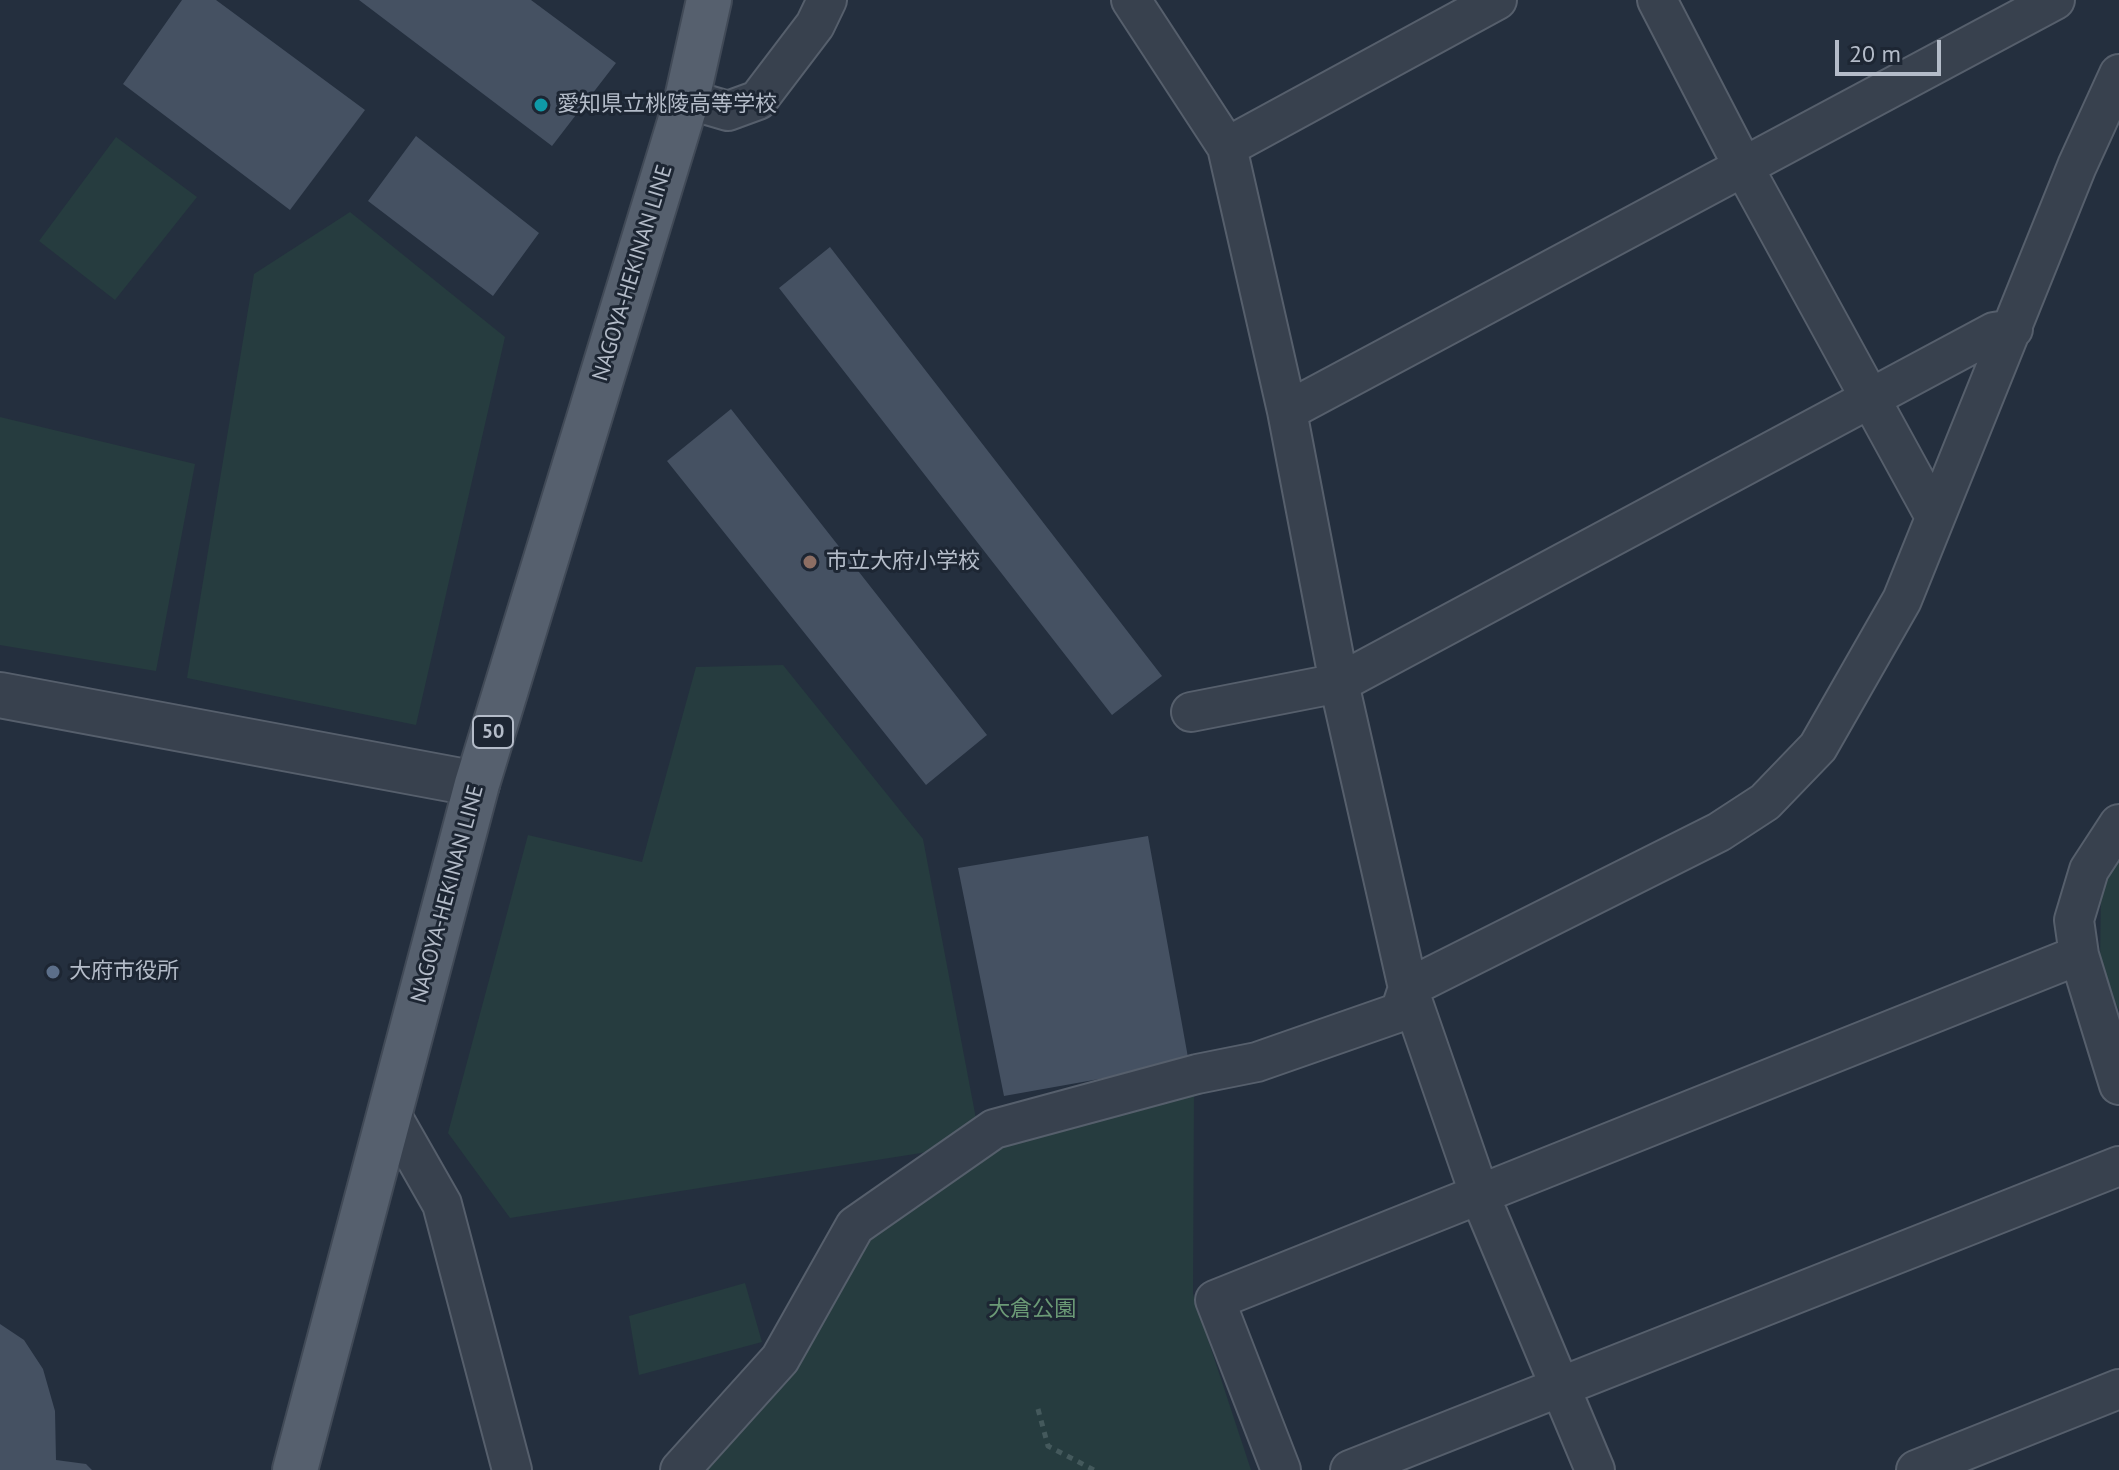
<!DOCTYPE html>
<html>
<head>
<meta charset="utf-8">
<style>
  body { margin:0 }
  #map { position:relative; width:2119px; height:1470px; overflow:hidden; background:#242f3e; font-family:"PT Sans",sans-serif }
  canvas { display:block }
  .scale { position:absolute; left:1835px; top:40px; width:106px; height:36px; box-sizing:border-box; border:4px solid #b4bcc9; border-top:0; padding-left:10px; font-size:24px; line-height:28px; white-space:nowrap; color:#b4bcc9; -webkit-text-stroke:6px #1d2633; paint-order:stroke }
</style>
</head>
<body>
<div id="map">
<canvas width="2119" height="1470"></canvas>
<div class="scale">20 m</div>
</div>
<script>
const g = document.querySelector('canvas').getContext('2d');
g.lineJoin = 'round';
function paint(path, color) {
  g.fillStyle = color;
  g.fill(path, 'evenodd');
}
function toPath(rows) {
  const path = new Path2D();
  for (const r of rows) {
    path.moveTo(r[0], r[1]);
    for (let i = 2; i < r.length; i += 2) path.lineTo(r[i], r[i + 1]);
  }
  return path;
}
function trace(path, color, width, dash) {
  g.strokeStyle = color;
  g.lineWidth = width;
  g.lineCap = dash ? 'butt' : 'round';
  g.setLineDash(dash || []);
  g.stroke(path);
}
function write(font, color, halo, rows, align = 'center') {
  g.font = font + ' "PT Sans","Noto Sans JP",sans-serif';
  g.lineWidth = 6;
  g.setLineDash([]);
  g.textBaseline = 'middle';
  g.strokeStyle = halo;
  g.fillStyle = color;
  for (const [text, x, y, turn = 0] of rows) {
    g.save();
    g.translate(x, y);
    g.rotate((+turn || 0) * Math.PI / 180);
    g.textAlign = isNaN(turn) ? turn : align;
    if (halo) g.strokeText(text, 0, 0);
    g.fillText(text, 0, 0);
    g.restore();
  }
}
paint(toPath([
  [116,137,197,197,115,300,39,241],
  [350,212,505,337,416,725,187,678,254,274],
  [0,417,195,464,156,671,0,645],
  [783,665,923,839,977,1124,959,1147,510,1218,448,1133,528,835,642,862,696,667],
  [2119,857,2119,1010,2100,970,2101,885],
  [1194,1091,1193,1294,1251,1470,698,1470,861,1235,997,1139],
  [745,1283,762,1342,639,1375,629,1316]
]), '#263c3f');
paint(toPath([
  [182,0,216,0,365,110,290,210,123,84],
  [359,0,531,0,616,63,552,146],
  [416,136,539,233,493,296,368,201],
  [830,247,1162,676,1112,715,779,288],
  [731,409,987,735,926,785,667,461],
  [1148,836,1189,1063,1004,1096,958,868],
  [0,1324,24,1340,43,1369,55,1411,56,1460,86,1464,92,1470,0,1470]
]), '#455162');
const minor = toPath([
  [1131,0,1227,147,1287,411,1339,683,1408,988,1480,1196,1595,1470],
  [1657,0,1744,168,1934,515],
  [687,99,728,111,758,100,815,25,827,0],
  [1227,147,1497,0],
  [1287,411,2055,0],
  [1191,712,1339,683,1994,332,2013,329],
  [2119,824,2089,870,2074,920,2079,955,2119,1085],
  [389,1111,442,1204,512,1470],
  [680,1470,780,1359,855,1226,994,1129,1197,1074,1257,1062,1400,1012,1408,988,1719,832,1765,802,1818,747,1902,600,2077,166,2119,74],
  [1281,1470,1215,1300,2079,955],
  [1350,1470,2119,1166],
  [1916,1470,2119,1389]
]);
const tertiary = toPath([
  [0,695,477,784]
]);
const primary = toPath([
  [295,1470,477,784,687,99,709,0]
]);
trace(minor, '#565f6c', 42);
trace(tertiary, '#565f6c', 48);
trace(primary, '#414a57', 48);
trace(toPath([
  [1038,1409,1048,1446,1094,1470]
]), '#44595c', 5, [6, 6]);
trace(minor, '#38414e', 38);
trace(tertiary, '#38414e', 44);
trace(primary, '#56606e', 44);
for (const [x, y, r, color] of [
  [541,105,8,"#0f9aa8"],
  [810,562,8,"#8d6e63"],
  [53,972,8,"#5c6f8a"]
]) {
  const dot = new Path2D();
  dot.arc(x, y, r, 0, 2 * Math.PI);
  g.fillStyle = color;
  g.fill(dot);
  trace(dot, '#1d2633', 3);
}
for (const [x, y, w] of [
  [493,732,40]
]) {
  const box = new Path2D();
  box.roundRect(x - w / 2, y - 16, w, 32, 6);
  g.fillStyle = '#1d2633';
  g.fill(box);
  trace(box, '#b4bcc9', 2);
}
write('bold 20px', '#b4bcc9', null, [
  ["50",493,732]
]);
write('22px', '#b4bcc9', '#1d2633', [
  ["愛知県立桃陵高等学校",557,105],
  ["市立大府小学校",826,562],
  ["大府市役所",69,972]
], 'left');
write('22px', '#b4bcc9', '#1d2633', [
  ["NAGOYA-HEKINAN LINE",633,273,-73],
  ["NAGOYA-HEKINAN LINE",448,894,-75]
]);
write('22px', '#6b9a76', '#1d2633', [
  ["大倉公園",1032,1310]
]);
</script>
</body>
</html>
